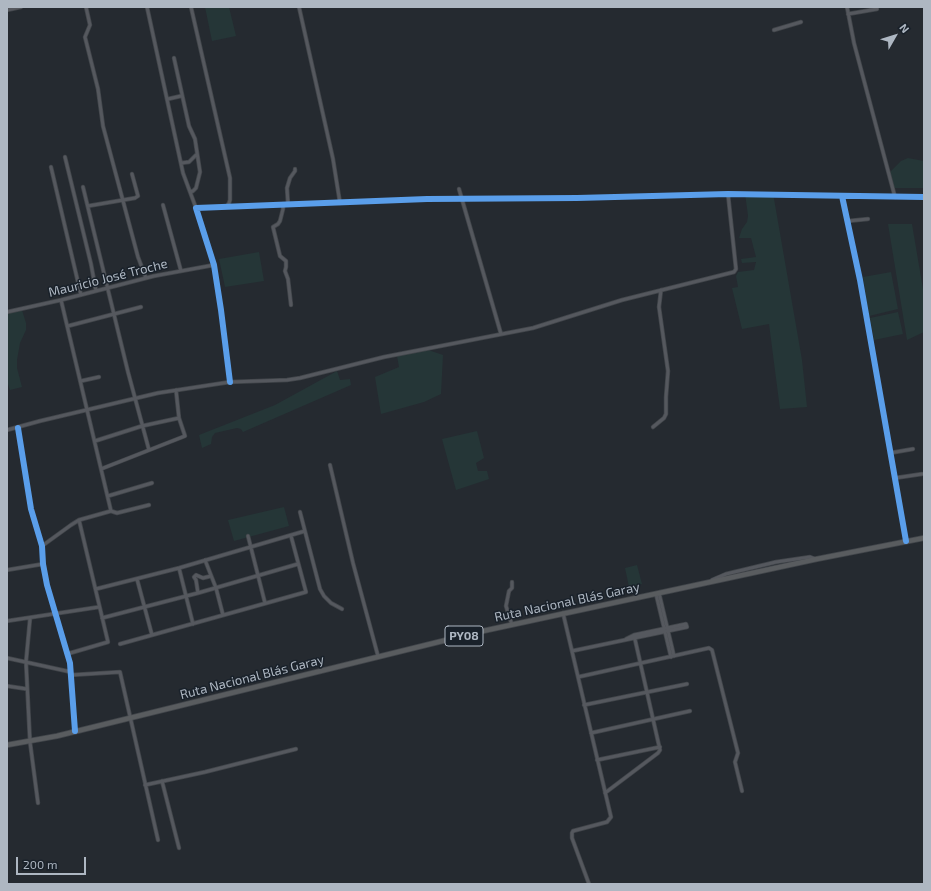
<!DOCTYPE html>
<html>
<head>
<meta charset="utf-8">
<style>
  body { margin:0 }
  #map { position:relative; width:931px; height:891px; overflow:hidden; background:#252a30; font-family:"Exo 2",sans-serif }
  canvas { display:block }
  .frame { position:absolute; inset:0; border:8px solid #aeb7c2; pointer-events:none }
  .north { position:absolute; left:875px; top:16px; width:40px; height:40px; -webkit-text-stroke:3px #19212a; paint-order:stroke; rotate:51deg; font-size:11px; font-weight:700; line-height:16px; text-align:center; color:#aeb7c2 }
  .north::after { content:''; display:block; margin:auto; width:14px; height:18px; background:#aeb7c2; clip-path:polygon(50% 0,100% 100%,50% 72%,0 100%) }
  .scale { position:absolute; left:16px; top:857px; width:70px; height:18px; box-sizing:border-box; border:2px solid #aeb7c2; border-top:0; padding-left:5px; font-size:12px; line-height:14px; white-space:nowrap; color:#aeb7c2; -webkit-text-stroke:3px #19212a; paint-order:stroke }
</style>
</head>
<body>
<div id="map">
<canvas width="931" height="891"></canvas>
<div class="frame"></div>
<div class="north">N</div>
<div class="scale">200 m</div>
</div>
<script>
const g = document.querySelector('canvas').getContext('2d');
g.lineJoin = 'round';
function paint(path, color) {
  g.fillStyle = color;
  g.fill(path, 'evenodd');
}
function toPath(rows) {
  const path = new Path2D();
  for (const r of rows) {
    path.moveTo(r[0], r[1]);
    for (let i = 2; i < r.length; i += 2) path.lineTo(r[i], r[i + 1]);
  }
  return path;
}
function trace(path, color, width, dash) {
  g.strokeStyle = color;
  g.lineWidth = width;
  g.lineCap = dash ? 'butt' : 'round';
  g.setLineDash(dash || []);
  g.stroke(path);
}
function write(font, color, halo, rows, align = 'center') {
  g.font = font + ' "Exo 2",sans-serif';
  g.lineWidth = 3;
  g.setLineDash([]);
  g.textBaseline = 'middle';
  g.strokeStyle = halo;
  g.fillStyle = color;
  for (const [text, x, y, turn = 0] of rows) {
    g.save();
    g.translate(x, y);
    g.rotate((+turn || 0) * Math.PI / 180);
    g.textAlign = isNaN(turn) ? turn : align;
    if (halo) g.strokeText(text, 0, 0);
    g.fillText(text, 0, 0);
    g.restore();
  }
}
paint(toPath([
  [205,7,229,7,236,36,212,41],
  [908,158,924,161,924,188,894,188,890,172,901,161],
  [745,193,773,193,802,360,807,407,780,409,769,324,742,329,732,288,738,287,736,276,738,272,754,270,756,262,742,263,741,259,756,257,751,238,739,238,742,229,747,222,748,216],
  [888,224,912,224,924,295,924,332,907,340],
  [259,252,264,281,225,287,219,259],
  [891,272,898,309,869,316,863,277],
  [22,310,26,323,26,330,20,343,17,360,17,368,22,387,10,390,7,381,7,313],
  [898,312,903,334,874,340,870,318],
  [428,350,443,355,441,394,424,402,381,414,375,377,399,367,397,356],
  [337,371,340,380,350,379,351,385,243,432,241,429,237,428,215,433,212,437,211,444,202,448,199,435,275,405],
  [477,431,484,458,476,463,478,471,487,471,489,479,456,490,442,439],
  [284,507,289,526,234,541,228,520],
  [637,565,642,584,629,587,625,568]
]), '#253637');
const minor = toPath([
  [86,7,90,25,85,37,98,89,103,126,138,257,146,278],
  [147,7,183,173,196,208],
  [191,7,230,178,230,200,229,203,227,206],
  [299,7,333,159,340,203],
  [847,7,854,43,895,197],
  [7,10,21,7],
  [848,14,877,9],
  [774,30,801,22],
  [174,58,189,126,195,139,200,172,196,188,193,191,190,192],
  [168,99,181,96],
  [65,157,91,264,96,291],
  [181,163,189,162,196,155],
  [51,167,81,295],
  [83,187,128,372,149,450],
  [459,189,501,334],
  [842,196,860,280,906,541],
  [283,204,283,209,280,221,278,224,273,227,280,256,286,261,286,267,285,271,288,279,291,305],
  [288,204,287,188,290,178,295,171,295,169],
  [163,205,181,271],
  [88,206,135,198,138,196,132,174],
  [848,221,868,219],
  [7,312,61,300,154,276,214,265],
  [68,326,141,307],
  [81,381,99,377],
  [230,382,221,310,214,265,196,208,427,199,577,198,728,194,924,197],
  [653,427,664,418,666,414,666,397,668,371,659,307,661,290],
  [18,428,31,509,42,546,43,564,47,585,70,663,75,731],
  [7,430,40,421,158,393,230,382,287,380,300,378,384,357,533,328,622,300,734,272,736,269,728,194],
  [95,441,142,426,179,418],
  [890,453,913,449],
  [330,465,353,563,378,656],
  [101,469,185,436,179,418,176,390],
  [895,478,922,474],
  [108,496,152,483],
  [111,511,117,513,149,505],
  [300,512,320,589,324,596,331,603,342,609],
  [248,536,265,603],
  [42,546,71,525,79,520,111,511,61,300],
  [205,560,216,588,223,615],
  [179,568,193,624],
  [7,570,43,564],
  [137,579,152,635],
  [712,580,726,574,776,562,810,557,815,559],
  [96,589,179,568,305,531],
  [198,593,196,580,194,577,196,575,203,578,211,576],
  [659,593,674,656],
  [656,594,671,657],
  [563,613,611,817,607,822,573,831,572,833,572,838,589,884],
  [102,618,198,593,298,564],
  [30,619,26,662,30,742,38,803],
  [7,621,99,607],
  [512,625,506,606,509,591,512,588,512,582],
  [120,644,306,592,291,536],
  [572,651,687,627,686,624,634,635,626,639],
  [67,654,108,642,79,520],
  [7,658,71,672],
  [71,675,120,672,158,840],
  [578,677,709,648,712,650,738,753,735,762,742,791],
  [7,686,27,689],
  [584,705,687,684],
  [591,733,690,711],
  [597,760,660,747],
  [162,781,179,848],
  [145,785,205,772,296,749],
  [605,793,658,753,660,750,634,635]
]);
const highway = toPath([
  [7,745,57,736,483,631,817,559,924,538]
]);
trace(minor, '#42464b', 4.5);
trace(highway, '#42464b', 6);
trace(minor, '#55585e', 3);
trace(highway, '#595c5f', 4.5);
trace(toPath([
  [842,196,860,280,906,541],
  [230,382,221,310,214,265,196,208,427,199,577,198,728,194,924,197],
  [18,428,31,509,42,546,43,564,47,585,70,663,75,731]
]), '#5a9eea', 6);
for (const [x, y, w] of [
  [464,636,38]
]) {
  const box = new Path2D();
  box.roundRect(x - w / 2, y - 10, w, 20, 3);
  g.fillStyle = '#19212a';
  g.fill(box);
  trace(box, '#aeb7c2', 1);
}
write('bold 12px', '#aeb7c2', null, [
  ["PY08",464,636]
]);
write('13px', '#aeb7c2', '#19212a', [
  ["Mauricio José Troche",108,278,-14],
  ["Ruta Nacional Blás Garay",567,602,-12],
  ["Ruta Nacional Blás Garay",252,677,-14]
]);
</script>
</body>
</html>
